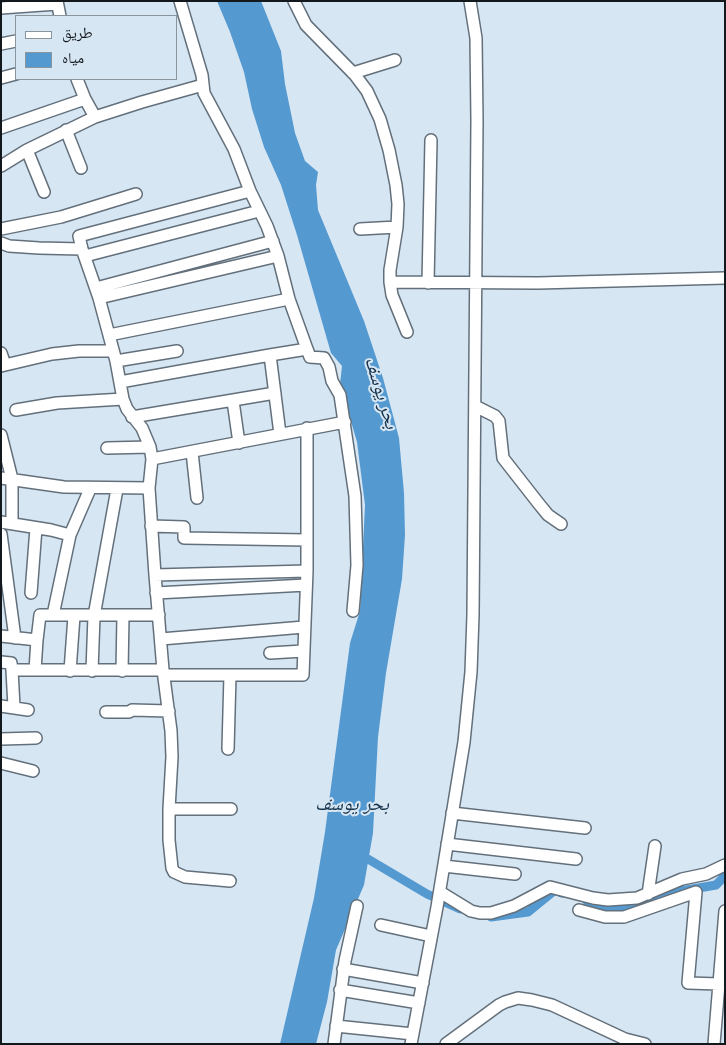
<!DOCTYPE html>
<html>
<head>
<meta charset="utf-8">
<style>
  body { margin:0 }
  #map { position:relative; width:726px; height:1045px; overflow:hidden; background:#d7e6f3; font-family:"Noto Sans","Noto Naskh Arabic",sans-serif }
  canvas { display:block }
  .frame { position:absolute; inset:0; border:2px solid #13181d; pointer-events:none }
  .legend { position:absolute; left:15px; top:15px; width:162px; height:65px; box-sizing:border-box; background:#d7e6f3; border:1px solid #89949d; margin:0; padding:6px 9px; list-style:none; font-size:15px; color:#13181d }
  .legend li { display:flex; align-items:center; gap:10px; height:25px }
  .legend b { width:25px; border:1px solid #89949d }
</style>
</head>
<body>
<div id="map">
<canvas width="726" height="1045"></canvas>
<div class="frame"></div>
<ul class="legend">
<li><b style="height:6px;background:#fff"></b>طريق</li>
<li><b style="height:14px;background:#5599d1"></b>مياه</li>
</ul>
</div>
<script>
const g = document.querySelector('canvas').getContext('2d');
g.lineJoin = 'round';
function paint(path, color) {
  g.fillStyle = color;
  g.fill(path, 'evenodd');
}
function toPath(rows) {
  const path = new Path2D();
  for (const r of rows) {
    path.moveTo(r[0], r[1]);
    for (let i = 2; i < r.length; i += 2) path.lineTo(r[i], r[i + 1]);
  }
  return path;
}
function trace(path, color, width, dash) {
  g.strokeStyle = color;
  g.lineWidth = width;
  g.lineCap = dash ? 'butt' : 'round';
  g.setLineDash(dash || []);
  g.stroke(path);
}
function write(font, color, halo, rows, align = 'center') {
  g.font = font + ' "Noto Sans","Noto Naskh Arabic",sans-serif';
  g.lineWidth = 4;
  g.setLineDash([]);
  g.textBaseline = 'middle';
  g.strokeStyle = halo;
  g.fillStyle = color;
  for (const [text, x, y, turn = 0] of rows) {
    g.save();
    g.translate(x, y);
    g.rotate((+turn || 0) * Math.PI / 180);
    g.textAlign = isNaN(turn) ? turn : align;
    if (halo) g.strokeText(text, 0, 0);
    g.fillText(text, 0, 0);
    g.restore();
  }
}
paint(toPath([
  [217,1,261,1,281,51,285,84,295,133,305,161,318,172,316,185,318,210,364,321,383,378,399,438,404,493,405,535,402,579,386,673,378,737,373,833,364,885,336,950,327,1002,316,1044,280,1044,314,898,325,832,350,643,360,611,365,505,357,442,340,384,342,366,331,353,297,235,281,185,264,147,252,109,244,72,230,32]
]), '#5599d1');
trace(toPath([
  [368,859,427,894,460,909],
  [587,901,615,910,669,893,716,885,725,876],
  [491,917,528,912,555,890,562,893]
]), '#5599d1', 9);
const minor = toPath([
  [57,1,60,16],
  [180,1,202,75,204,93,234,149,250,191,267,226,278,256,289,299,307,349],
  [294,1,306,25,355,75,367,91,380,119,389,150,396,185,398,204,397,227,390,270,390,282,392,295,407,332],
  [1,8,57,4],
  [1,44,16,41],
  [353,73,395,60],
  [1,78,16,74],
  [77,79,85,99,95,117],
  [1,128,85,99],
  [66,130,81,168],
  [27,150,44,192],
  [1,166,27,150,95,117,142,102,203,85],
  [1,229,61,217,136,194],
  [360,229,397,227],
  [1,243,9,246,39,248,82,249],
  [85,256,259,211],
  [390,282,538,283,725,278],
  [428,283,431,140],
  [96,288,273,241],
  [99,298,278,256],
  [109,335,289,299],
  [1,353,5,365],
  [270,355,307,349,310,357,324,358,329,367,332,381,340,395,355,496,357,565,353,611],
  [116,361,177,351],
  [1,366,52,354,79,351,113,351],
  [120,382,270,355,280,434],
  [233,401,239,443],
  [475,406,495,416,499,421,503,458,539,504,548,515,561,524],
  [16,410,57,403,123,399],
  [132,417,275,393],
  [1,435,12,479,12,523],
  [107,448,150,447],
  [192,452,197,498],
  [152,459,345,422],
  [1,478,64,487,149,488],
  [1,522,51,530,70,535],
  [151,526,184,527,184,538,307,540],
  [1,534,15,638],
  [155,575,307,571],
  [31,593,36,528],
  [156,593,306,585],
  [53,615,70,535,90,489],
  [1,636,37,640],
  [161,639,304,627],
  [270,653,303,651],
  [1,662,11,663,12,670,163,670],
  [12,670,14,707],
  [35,670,37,640,40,615,159,615],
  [70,671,74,616],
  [92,671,94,616,117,489],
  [122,671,123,616],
  [164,675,303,675,307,571,307,428],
  [1,706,28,710],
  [106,712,129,712,132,710,169,711],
  [1,739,36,738],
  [228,749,230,675],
  [1,763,33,771],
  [169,809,231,809],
  [452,813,585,828],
  [447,844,576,859],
  [444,866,515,874],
  [230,881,185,877,174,872,172,868,169,840,169,809,172,757,171,731,163,670,155,575,149,488,152,459,150,447,142,428,127,409,123,399,116,361,99,298,82,249,79,236,250,191],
  [440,892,471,911,480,913,491,913,514,906,550,887,593,898,608,900,637,898,682,879,706,874,725,865],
  [648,894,655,846],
  [579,910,605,917,624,917,696,892,688,983,719,984],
  [381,925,431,936],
  [343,969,423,983],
  [340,990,419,1003],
  [336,1026,413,1034],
  [334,1044,345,961,357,906],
  [411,1044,437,907,464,742,471,672,473,615,477,121,476,38,470,1],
  [446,1044,499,1005,505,1002,518,998,532,1000,552,1005,625,1039,645,1044],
  [714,1044,725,911]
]);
trace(minor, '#63707b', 14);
trace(minor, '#fff', 11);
write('italic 19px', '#17344c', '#d7e6f3', [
  ["بحر يوسف",381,393,73],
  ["بحر يوسف",352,805]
]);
</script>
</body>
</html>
